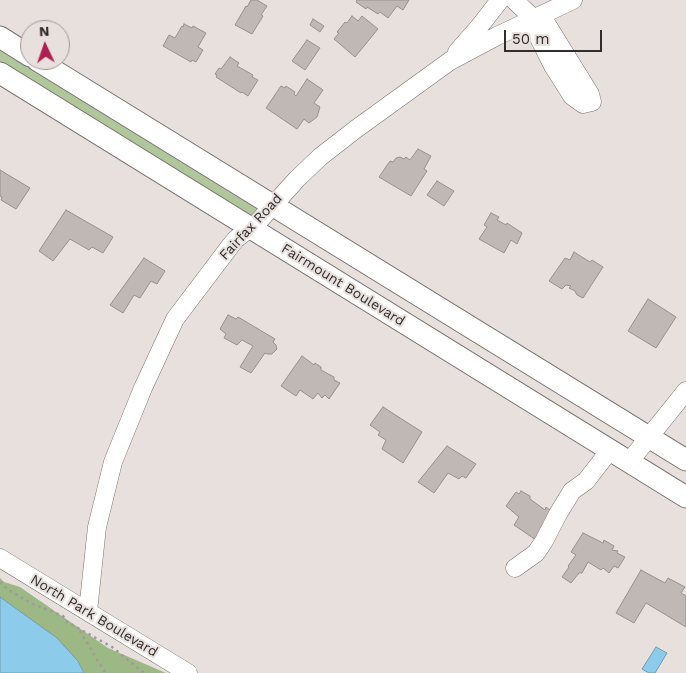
<!DOCTYPE html>
<html>
<head>
<meta charset="utf-8">
<style>
  body { margin:0 }
  #map { position:relative; width:686px; height:673px; overflow:hidden; background:#e8e0dd; font-family:"Work Sans",sans-serif }
  canvas { display:block }
  .north { position:absolute; left:20px; top:20px; width:50px; height:50px; box-sizing:border-box; background:#e8e0dd; border:1px solid #9f9997; border-radius:50%; rotate:357deg; font-size:14px; font-weight:700; line-height:20px; text-align:center; color:#312e2d }
  .north::after { content:''; display:block; margin:auto; width:18px; height:22px; background:#b01f52; clip-path:polygon(50% 0,100% 100%,50% 72%,0 100%) }
  .scale { position:absolute; left:504px; top:30px; width:98px; height:22px; box-sizing:border-box; border:2px solid #312e2d; border-top:0; padding-left:6px; font-size:15px; line-height:18px; white-space:nowrap; color:#312e2d; -webkit-text-stroke:4px #e8e0dd; paint-order:stroke }
</style>
</head>
<body>
<div id="map">
<canvas width="686" height="673"></canvas>
<div class="north">N</div>
<div class="scale">50 m</div>
</div>
<script>
const g = document.querySelector('canvas').getContext('2d');
g.lineJoin = 'round';
function paint(path, color) {
  g.fillStyle = color;
  g.fill(path, 'evenodd');
}
function toPath(rows) {
  const path = new Path2D();
  for (const r of rows) {
    path.moveTo(r[0], r[1]);
    for (let i = 2; i < r.length; i += 2) path.lineTo(r[i], r[i + 1]);
  }
  return path;
}
function trace(path, color, width, dash) {
  g.strokeStyle = color;
  g.lineWidth = width;
  g.lineCap = dash ? 'butt' : 'round';
  g.setLineDash(dash || []);
  g.stroke(path);
}
function write(font, color, halo, rows, align = 'center') {
  g.font = font + ' "Work Sans",sans-serif';
  g.lineWidth = 4;
  g.setLineDash([]);
  g.textBaseline = 'middle';
  g.strokeStyle = halo;
  g.fillStyle = color;
  for (const [text, x, y, turn = 0] of rows) {
    g.save();
    g.translate(x, y);
    g.rotate((+turn || 0) * Math.PI / 180);
    g.textAlign = isNaN(turn) ? turn : align;
    if (halo) g.strokeText(text, 0, 0);
    g.fillText(text, 0, 0);
    g.restore();
  }
}
paint(toPath([
  [0,44,255,204,257,212,254,217,245,216,0,67]
]), '#afc79a');
paint(toPath([
  [0,578,4,582,20,587,108,648,166,673,84,673,78,661,0,597]
]), '#9cb885');
const water = toPath([
  [0,597,57,638,78,661,84,673,0,673,0,597],
  [656,647,667,653,655,673,649,673,642,669,656,647]
]);
paint(water, '#8ccbe9');
trace(water, '#719cb1', 1);
const building = toPath([
  [251,0,257,0,267,6,261,15,263,16,252,34,235,25,246,6,247,7,251,0],
  [357,0,409,0,403,10,397,6,388,18,380,12,378,14,367,7,366,9,356,2,357,0],
  [352,16,358,21,362,16,378,29,355,57,334,39,339,33,337,32,345,22,347,23,352,16],
  [313,19,324,26,320,32,310,25,313,19],
  [184,24,192,28,193,26,206,33,198,47,203,50,196,62,192,60,191,62,163,46,169,35,175,38,182,26,183,27,184,24],
  [307,40,320,48,305,70,292,61,307,40],
  [230,57,239,63,237,66,253,75,252,77,258,80,248,96,242,92,241,93,216,77,217,75,215,74,219,68,221,69,230,57],
  [307,79,323,90,314,103,320,107,317,117,309,123,304,119,297,129,266,108,281,86,285,88,286,86,295,92,294,94,296,96,307,79],
  [418,149,431,156,424,169,427,171,411,196,379,177,390,161,393,162,396,158,400,157,404,159,406,157,410,160,418,149],
  [0,170,30,188,16,209,1,200,2,197,0,196,0,170],
  [437,181,454,191,444,206,427,195,437,181],
  [66,210,113,237,103,253,92,247,89,250,70,239,53,261,39,251,66,210],
  [491,213,499,217,497,220,506,225,507,223,522,233,517,244,511,240,504,253,479,239,487,227,484,225,491,213],
  [574,252,590,262,592,260,603,267,583,298,577,295,575,291,569,288,571,286,566,285,562,289,549,281,565,258,570,260,574,252],
  [144,258,165,271,157,284,151,281,140,298,134,295,123,313,110,305,144,258],
  [648,299,676,317,656,348,628,331,648,299],
  [228,315,236,319,238,317,275,339,273,342,276,345,277,349,272,354,267,354,265,353,251,373,240,367,253,346,242,340,237,345,224,338,226,334,220,329,228,315],
  [302,356,314,365,315,363,321,367,321,370,334,377,334,380,340,383,329,399,325,395,322,398,318,393,313,399,300,390,296,396,281,386,302,356],
  [383,407,422,432,403,463,382,449,386,440,378,435,380,432,370,425,383,407],
  [447,446,476,464,466,478,462,476,459,479,448,473,434,493,418,482,447,446],
  [521,491,530,496,530,499,545,510,546,507,555,514,539,542,514,525,519,517,506,506,516,492,519,494,521,491],
  [583,533,603,543,604,540,614,546,612,550,618,551,617,553,625,557,618,568,614,566,609,573,603,568,601,570,588,562,582,573,579,573,571,583,562,577,569,567,568,566,576,555,571,552,583,533],
  [641,570,665,583,668,578,685,587,681,593,686,596,686,627,646,603,634,623,616,613,641,570]
]);
paint(building, '#bfb8b5');
trace(building, '#97908d', 1);
const minor = toPath([
  [514,0,533,18],
  [530,20,553,66,572,96,583,104,592,102,590,94,541,15],
  [457,52,479,27,500,0],
  [629,462,686,391],
  [0,558,188,673],
  [515,568,536,553,544,541,558,514,572,491,586,481,610,450],
  [88,611,97,527,113,462,143,388,175,319,231,245,236,239,258,222,297,179,320,157,356,129,450,61,497,36,573,0]
]);
const major = toPath([
  [0,37,30,56],
  [37,60,686,460],
  [0,73,686,497]
]);
trace(minor, '#7a7371', 19);
trace(major, '#7a7371', 23);
trace(toPath([
  [0,582,7,589,33,604,63,616,67,622,112,647,144,673],
  [80,631,105,673]
]), '#a09a98', 2.5, [2.5, 4]);
trace(minor, '#fff', 18);
trace(major, '#fff', 21);
write('14px', '#312e2d', '#e8e0dd', [
  ["Fairfax Road",251,227,-47],
  ["Fairmount Boulevard",343,285,32],
  ["North Park Boulevard",94,616,31]
]);
</script>
</body>
</html>
